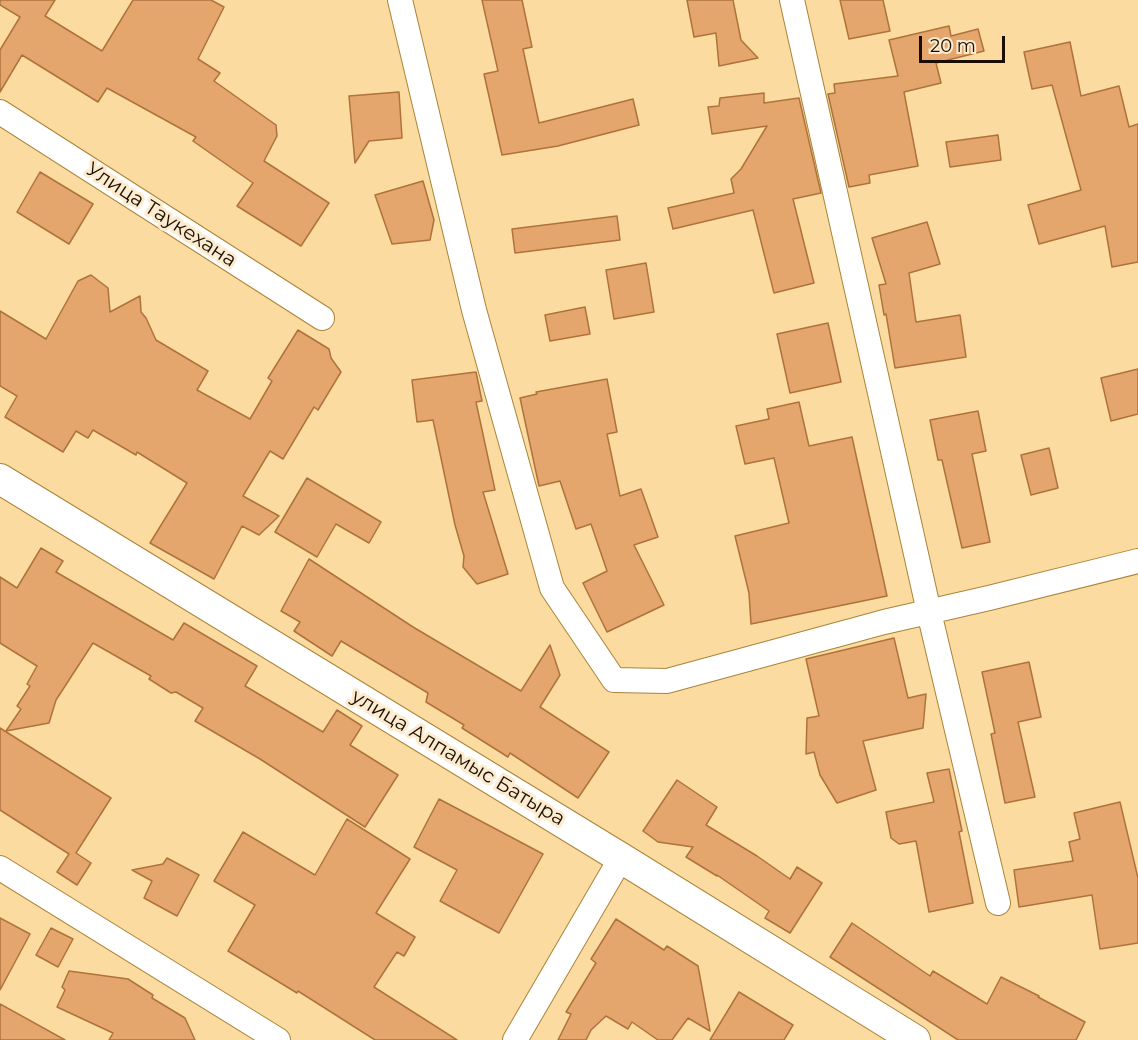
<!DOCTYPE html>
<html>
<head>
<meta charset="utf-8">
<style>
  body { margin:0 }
  #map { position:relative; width:1138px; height:1040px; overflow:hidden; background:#fcdba1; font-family:Montserrat,sans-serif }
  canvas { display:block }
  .scale { position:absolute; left:919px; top:36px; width:86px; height:27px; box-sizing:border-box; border:3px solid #1a0e00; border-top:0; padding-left:8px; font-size:18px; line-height:21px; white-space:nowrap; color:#1a0e00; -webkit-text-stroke:4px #fcebcf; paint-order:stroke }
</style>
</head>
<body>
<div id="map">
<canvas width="1138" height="1040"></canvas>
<div class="scale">20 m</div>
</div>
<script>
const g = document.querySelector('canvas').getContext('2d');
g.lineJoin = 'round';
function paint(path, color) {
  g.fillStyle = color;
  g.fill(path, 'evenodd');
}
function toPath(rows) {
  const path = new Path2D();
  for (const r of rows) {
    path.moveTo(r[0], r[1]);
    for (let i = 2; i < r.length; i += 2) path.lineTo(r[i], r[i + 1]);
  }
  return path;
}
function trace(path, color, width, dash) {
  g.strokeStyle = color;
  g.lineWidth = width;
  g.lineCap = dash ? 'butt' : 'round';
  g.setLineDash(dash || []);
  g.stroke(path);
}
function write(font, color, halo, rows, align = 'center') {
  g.font = font + ' Montserrat,sans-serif';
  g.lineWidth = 6;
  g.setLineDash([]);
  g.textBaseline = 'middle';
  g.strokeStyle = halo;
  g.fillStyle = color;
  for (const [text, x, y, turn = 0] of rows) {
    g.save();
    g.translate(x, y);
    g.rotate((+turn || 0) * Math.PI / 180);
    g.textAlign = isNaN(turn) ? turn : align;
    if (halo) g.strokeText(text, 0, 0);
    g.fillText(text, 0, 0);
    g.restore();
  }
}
const building = toPath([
  [0,0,55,0,45,16,102,51,133,0,211,0,224,7,198,59,220,73,214,81,276,125,277,136,264,161,329,203,301,246,237,206,253,183,193,141,196,137,107,88,98,102,22,55,0,92,0,50,20,17,0,5,0,0],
  [482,0,522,0,532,47,523,49,539,123,633,99,639,125,558,146,502,155,484,74,498,71,482,0],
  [687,0,733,0,741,40,758,58,719,66,716,33,694,37,687,0],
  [840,0,883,0,890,31,849,39,840,0],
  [949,26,951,36,978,29,984,51,936,63,941,83,904,92,918,166,869,175,870,183,849,187,828,94,835,93,834,84,898,76,889,40,949,26],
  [1070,42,1081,96,1119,86,1129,127,1138,124,1138,262,1112,267,1105,226,1039,244,1028,205,1081,190,1052,85,1032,89,1024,52,1070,42],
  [399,92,402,138,369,141,355,163,349,96,399,92],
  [764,93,764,103,799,98,821,193,793,199,814,283,774,293,753,210,673,229,668,208,734,193,731,179,741,169,767,126,712,134,708,107,719,106,720,98,764,93],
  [998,135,1001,160,950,167,946,142,998,135],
  [40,172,93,204,69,244,17,212,40,172],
  [423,181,434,220,430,240,392,244,375,195,423,181],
  [617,216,620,240,515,253,512,229,617,216],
  [927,222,940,264,909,273,916,322,960,315,966,357,895,368,886,314,884,315,879,285,886,284,872,238,927,222],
  [646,263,654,312,614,319,606,270,646,263],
  [91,275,108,288,110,312,140,296,141,312,146,318,156,340,208,371,197,390,250,419,272,381,268,378,298,330,329,349,331,358,341,372,318,410,314,407,283,459,270,451,243,496,279,516,259,535,242,526,214,579,150,543,187,483,137,452,136,455,93,430,88,438,76,431,63,452,5,417,17,396,0,386,0,311,46,339,78,281,91,275],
  [585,307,590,334,550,341,545,315,585,307],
  [828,323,841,382,790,393,777,334,828,323],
  [1138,369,1138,414,1111,421,1101,378,1138,369],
  [476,372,482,401,476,402,495,490,483,492,508,574,477,584,463,567,464,556,455,525,433,420,417,422,412,380,476,372],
  [607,379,617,432,607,434,620,496,641,489,658,537,634,545,664,605,607,632,583,583,607,571,591,524,576,529,560,481,539,486,520,398,537,394,536,392,607,379],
  [799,402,809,446,852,437,887,596,751,624,749,593,735,536,789,523,774,458,745,464,736,426,769,419,767,409,799,402],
  [978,411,986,451,972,454,990,542,962,548,942,460,938,460,930,420,978,411],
  [1049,448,1058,488,1031,495,1021,455,1049,448],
  [307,478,381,522,369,543,336,524,317,557,275,532,307,478],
  [41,548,63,561,56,572,173,640,184,623,257,666,245,686,323,732,337,710,362,726,350,745,398,775,365,827,260,759,195,721,203,708,176,692,171,693,149,679,151,676,93,643,56,700,49,723,6,731,21,709,17,706,30,686,27,684,37,666,0,643,0,577,17,588,41,548],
  [309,559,413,627,521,691,550,645,560,675,540,707,609,752,578,798,510,753,508,757,462,728,464,725,426,702,428,693,341,641,332,656,294,631,300,622,281,611,309,559],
  [894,638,908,698,926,694,923,728,863,741,876,790,837,803,820,775,814,752,806,754,807,718,819,716,806,659,894,638],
  [1029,662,1041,717,1018,722,1035,797,1005,803,991,734,995,733,982,672,1029,662],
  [0,728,111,798,76,853,91,863,77,885,57,872,69,854,0,810,0,728],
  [949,769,962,831,959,832,973,903,929,912,916,841,899,844,891,838,886,812,934,802,927,773,949,769],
  [677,780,717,807,706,825,757,856,790,879,797,867,822,883,790,933,765,918,769,911,717,875,717,876,686,857,693,847,658,842,643,831,677,780],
  [439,799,543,854,499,933,440,901,457,870,414,847,439,799],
  [1120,802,1138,878,1138,943,1100,949,1092,895,1019,907,1014,870,1073,861,1069,842,1080,839,1074,813,1120,802],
  [347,819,410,859,376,913,415,937,404,956,397,952,374,987,457,1040,375,1040,298,991,297,993,228,951,255,905,214,881,243,832,315,875,347,819],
  [167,858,199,875,177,916,144,898,152,881,132,870,163,864,167,858],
  [0,918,30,934,0,990,0,918],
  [616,919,664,950,667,946,698,966,710,1031,688,1018,672,1040,658,1040,632,1022,628,1029,606,1016,591,1030,586,1040,558,1040,571,1014,566,1012,596,963,591,959,616,919],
  [852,923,930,976,933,971,987,1004,1001,977,1039,996,1038,997,1085,1022,1076,1040,958,1040,830,957,852,923],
  [51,928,73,939,58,967,36,955,51,928],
  [69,971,128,979,153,995,152,998,185,1018,195,1040,109,1040,113,1033,57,1007,65,990,62,987,69,971],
  [739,992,793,1025,784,1040,710,1040,739,992],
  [0,1004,65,1040,0,1040,0,1004]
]);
paint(building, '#e5a66e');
trace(building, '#ae733b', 1.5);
const minor = toPath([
  [400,0,474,310,552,588,614,680,667,681,884,622,989,598,1138,561],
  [792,0,929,612,998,903],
  [0,112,322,318],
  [0,868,278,1040],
  [515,1040,621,858]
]);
const tertiary = toPath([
  [0,479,621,858,915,1040]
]);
trace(minor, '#aa8438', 26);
trace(tertiary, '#aa8438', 32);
trace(minor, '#fff', 24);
trace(tertiary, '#fff', 30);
write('20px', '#1a0e00', '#fcebcf', [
  ["Улица Таукехана",161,215,33],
  ["улица Алпамыс Батыра",458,758,31]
]);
</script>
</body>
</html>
